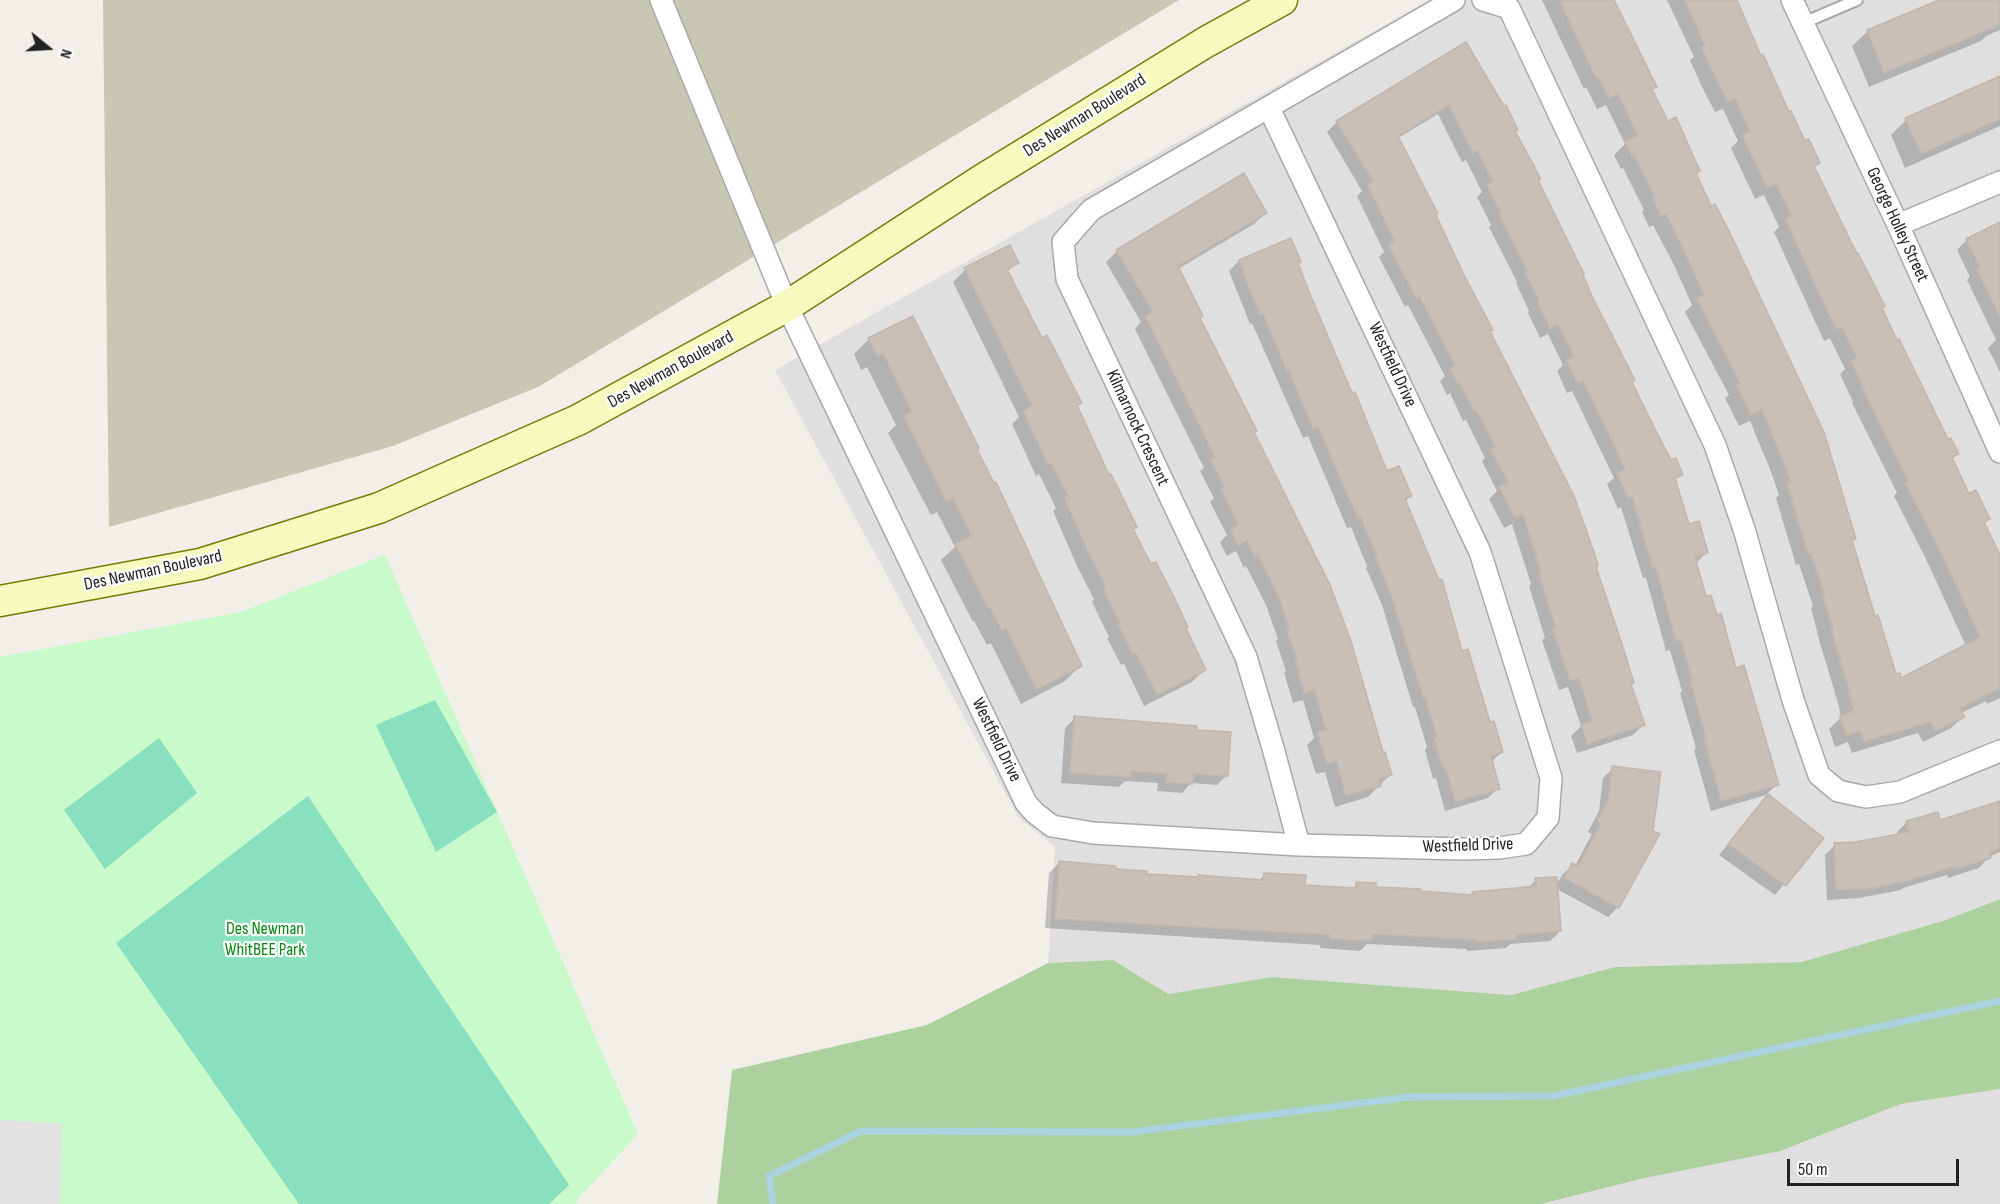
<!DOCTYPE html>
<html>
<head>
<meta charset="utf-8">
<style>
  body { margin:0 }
  #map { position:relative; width:2000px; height:1204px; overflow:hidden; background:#f2efe9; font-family:"Sofia Sans Condensed",sans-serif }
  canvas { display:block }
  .north { position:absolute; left:18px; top:18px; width:60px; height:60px; -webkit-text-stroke:4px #fff; paint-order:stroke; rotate:108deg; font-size:16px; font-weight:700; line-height:24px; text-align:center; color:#222 }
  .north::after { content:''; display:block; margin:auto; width:21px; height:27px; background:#222; clip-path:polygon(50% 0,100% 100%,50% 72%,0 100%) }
  .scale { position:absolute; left:1787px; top:1159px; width:172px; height:27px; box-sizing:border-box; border:3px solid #222; border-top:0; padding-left:8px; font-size:18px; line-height:21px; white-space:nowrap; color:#222; -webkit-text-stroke:4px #fff; paint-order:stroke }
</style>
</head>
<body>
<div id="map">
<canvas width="2000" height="1204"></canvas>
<div class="north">N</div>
<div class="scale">50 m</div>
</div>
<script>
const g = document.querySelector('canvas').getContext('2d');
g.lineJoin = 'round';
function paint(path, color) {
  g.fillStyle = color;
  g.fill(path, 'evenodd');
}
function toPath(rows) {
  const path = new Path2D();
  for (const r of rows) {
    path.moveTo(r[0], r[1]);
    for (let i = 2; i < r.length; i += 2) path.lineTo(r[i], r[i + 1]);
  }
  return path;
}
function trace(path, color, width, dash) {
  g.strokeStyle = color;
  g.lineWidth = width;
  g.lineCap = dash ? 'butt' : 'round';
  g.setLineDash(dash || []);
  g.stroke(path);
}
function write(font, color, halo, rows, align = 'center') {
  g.font = font + ' "Sofia Sans Condensed",sans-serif';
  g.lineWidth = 4.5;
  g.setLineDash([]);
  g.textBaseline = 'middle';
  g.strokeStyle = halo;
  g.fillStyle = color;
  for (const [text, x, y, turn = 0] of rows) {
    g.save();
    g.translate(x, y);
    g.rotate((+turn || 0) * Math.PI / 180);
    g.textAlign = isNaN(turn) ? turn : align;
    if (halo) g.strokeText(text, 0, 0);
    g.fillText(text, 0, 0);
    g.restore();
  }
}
paint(toPath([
  [1429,0,2000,0,2000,899,1946,920,1801,962,1615,967,1511,995,1272,977,1167,994,1113,960,1048,963,1055,847,1019,818,775,370],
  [2000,1089,2000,1204,1541,1204,1645,1178,1780,1151,1901,1104]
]), '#e0dfdf');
paint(toPath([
  [103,0,1179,0,538,387,393,446,109,527]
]), '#c7c7b4');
paint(toPath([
  [2000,899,2000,1089,1901,1104,1780,1151,1645,1178,1541,1204,717,1204,732,1070,927,1025,1048,963,1113,960,1168,994,1272,977,1511,995,1615,967,1801,962,1946,920]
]), '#add19e');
paint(toPath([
  [385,555,638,1134,578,1199,577,1204,0,1204,0,657,241,612]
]), '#c8facc');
paint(toPath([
  [435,700,497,812,436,852,376,725],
  [159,738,197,793,105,869,64,810],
  [308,796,569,1185,549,1204,299,1204,116,943]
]), '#88e0be');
paint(toPath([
  [0,1120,62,1123,60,1204,0,1204]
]), '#e2e2e2');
paint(toPath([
  [1542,0,1613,0,1655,86,1651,90,1694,174,1854,538,1851,542,1874,618,1895,676,1900,680,1966,646,1925,557,1894,496,1897,493,1852,403,1853,402,1840,374,1845,369,1830,338,1824,341,1774,232,1779,227,1764,195,1755,199,1731,148,1738,141,1723,109,1715,112,1702,87,1690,60,1694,57,1667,0,1735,0,1760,58,1788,114,1804,143,1818,162,1813,167,1881,309,1947,441,1957,454,1951,460,1968,496,1988,519,1983,524,2000,560,2000,698,1987,704,1986,701,1961,713,1963,717,1951,728,1923,742,1918,733,1852,753,1848,742,1835,747,1829,729,1841,717,1838,703,1820,643,1811,608,1813,606,1799,564,1796,565,1776,498,1779,495,1770,469,1750,421,1739,426,1725,398,1729,395,1685,312,1692,305,1674,265,1653,225,1649,227,1642,212,1644,210,1623,168,1621,169,1614,155,1625,144,1606,105,1597,109,1586,87,1584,89],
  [1943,0,2000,0,2000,30,1986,36,1981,41,1869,87,1852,46,1868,31],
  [1465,44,1514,132,1631,382,1670,462,1681,474,1674,481,1688,526,1706,553,1695,564,1705,598,1735,669,1777,784,1766,795,1711,811,1694,750,1696,748,1680,693,1682,691,1670,650,1666,651,1646,578,1643,578,1621,507,1618,509,1607,484,1614,478,1572,391,1567,393,1557,371,1563,365,1548,334,1540,338,1528,313,1529,311,1516,283,1517,282,1489,227,1491,225,1477,197,1482,192,1466,160,1462,162,1438,114,1398,138,1489,332,1595,568,1643,725,1633,735,1577,753,1571,736,1581,726,1568,687,1559,690,1542,640,1545,638,1529,586,1531,584,1512,524,1504,528,1489,499,1497,491,1482,461,1485,458,1466,420,1463,421,1450,393,1447,395,1440,381,1445,376,1408,305,1405,307,1379,257,1384,252,1357,196,1362,191,1327,132,1337,122],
  [2000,78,2000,126,1905,168,1891,135,1906,120],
  [1265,213,1254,224,1178,269,1199,318,1339,611,1390,775,1368,797,1335,807,1325,772,1316,774,1307,745,1314,738,1303,700,1293,703,1284,672,1286,671,1276,641,1278,639,1266,605,1246,566,1244,568,1236,551,1227,556,1220,542,1227,535,1210,502,1214,498,1200,471,1204,468,1135,329,1141,322,1106,262,1117,251],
  [2000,224,2000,372,1988,348,1996,340,1967,280,1970,277,1957,250,1967,240],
  [1239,261,1297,264,1386,473,1410,496,1405,502,1461,653,1502,752,1491,762,1498,788,1488,798,1445,811,1436,778,1433,779,1425,750,1427,747,1415,707,1413,707,1382,605,1366,568,1367,566,1351,527,1347,528,1308,436,1303,438,1252,323,1250,324,1229,271],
  [1017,262,1007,272,1041,340,1080,402,1076,406,1132,530,1204,670,1192,682,1144,706,1124,664,1121,665,1107,638,1109,637,1092,602,1094,599,1077,566,1053,511,1056,508,1039,474,1036,476,1012,424,1019,417,953,282,965,270],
  [912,318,1080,666,1065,681,1021,704,991,643,987,645,974,621,973,622,941,560,955,547,937,512,931,515,888,433,896,425,867,367,861,370,854,354,869,339],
  [1075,718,1195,731,1227,775,1217,785,1191,783,1182,793,1157,791,1158,783,1125,781,1119,787,1061,783,1065,728],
  [1613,768,1618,907,1608,917,1557,889,1560,931,1550,941,1510,944,1506,948,1467,951,1466,949,1367,944,1360,951,1320,948,1320,945,1045,928,1049,873,1059,863,1146,875,1259,881,1264,875,1303,886,1351,890,1357,884,1374,888,1470,896,1473,893,1527,889,1536,880,1556,885,1563,874,1573,865,1575,866,1592,834,1588,832,1599,811,1603,778],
  [1768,796,1822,838,1775,895,1719,855],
  [2000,802,2000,852,1989,857,1979,868,1948,878,1947,875,1903,888,1901,890,1859,898,1827,900,1825,855,1835,845,1856,844,1897,835,1897,832,1907,822,1939,821]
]), '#0003');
trace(toPath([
  [773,1204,769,1176,861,1131,1132,1132,1409,1097,1553,1096,2000,1001]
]), '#aad3df', 7);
const building = toPath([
  [1559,0,1614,0,1657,87,1652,89,1668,121,1676,117,1700,171,1696,173,1711,206,1715,204,1729,231,1824,432,1856,539,1852,540,1875,616,1878,615,1896,674,1900,673,1901,678,1980,637,1937,545,1905,483,1908,481,1863,390,1864,389,1851,361,1857,358,1842,327,1836,330,1785,219,1791,216,1776,184,1767,188,1742,135,1750,131,1735,98,1728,102,1714,74,1701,47,1705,45,1684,0,1737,0,1761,56,1763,54,1789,112,1791,111,1805,141,1809,139,1820,163,1814,166,1857,254,1858,253,1885,306,1882,308,1897,340,1899,339,1948,439,1951,438,1959,454,1952,457,1969,494,1976,490,1990,519,1984,522,2000,555,2000,689,1960,708,1965,717,1935,731,1930,722,1864,742,1860,731,1846,736,1840,716,1854,711,1848,691,1849,690,1831,630,1833,629,1822,594,1824,594,1811,553,1808,554,1787,484,1791,483,1781,456,1762,410,1751,415,1736,385,1740,383,1696,298,1704,295,1685,253,1666,214,1661,216,1653,199,1655,198,1635,157,1633,158,1625,142,1638,136,1618,94,1609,99,1598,77,1596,78,1559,0],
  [1939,0,2000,0,2000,25,1884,73,1867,30,1939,0],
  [1466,42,1504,106,1506,105,1518,130,1515,131,1541,179,1538,180,1584,274,1583,275,1591,294,1635,380,1632,382,1650,419,1671,460,1676,458,1683,475,1675,478,1689,524,1699,521,1708,553,1695,557,1706,596,1711,595,1717,615,1721,613,1736,668,1744,665,1779,785,1721,801,1704,738,1706,737,1690,681,1692,680,1681,640,1676,642,1656,568,1653,569,1632,497,1628,499,1617,473,1625,469,1583,381,1578,384,1566,360,1574,356,1558,325,1550,329,1537,301,1539,300,1525,272,1527,271,1499,215,1501,214,1487,185,1493,182,1477,150,1473,153,1449,105,1398,136,1438,214,1436,215,1463,273,1493,330,1490,331,1574,496,1595,555,1598,566,1596,567,1621,641,1634,683,1631,684,1645,725,1587,744,1581,724,1592,721,1579,678,1570,681,1563,660,1552,628,1555,627,1539,574,1541,573,1523,514,1515,518,1499,487,1508,482,1491,450,1495,447,1476,410,1474,411,1460,384,1458,385,1450,369,1455,366,1419,296,1416,298,1388,245,1395,242,1367,184,1373,181,1336,121,1466,42],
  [2000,76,2000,119,1921,154,1905,118,2000,76],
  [1244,173,1267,213,1178,266,1203,316,1200,318,1257,431,1254,432,1330,585,1351,641,1383,752,1385,752,1392,775,1379,779,1381,786,1346,796,1336,761,1327,764,1317,732,1326,730,1314,690,1304,693,1295,660,1297,659,1286,629,1289,628,1277,593,1258,556,1255,558,1247,541,1238,546,1230,529,1238,525,1221,489,1225,487,1210,459,1215,457,1145,316,1153,312,1116,250,1244,173],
  [2000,222,2000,317,1976,268,1980,267,1966,239,2000,222],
  [1291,238,1301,262,1298,263,1310,294,1352,393,1355,392,1387,471,1399,466,1412,496,1405,499,1439,580,1442,579,1462,651,1468,649,1490,722,1494,721,1503,752,1491,756,1500,789,1455,802,1446,769,1443,770,1434,738,1437,738,1425,697,1423,698,1391,595,1375,556,1377,556,1361,518,1358,519,1318,427,1313,429,1289,371,1287,372,1263,314,1260,315,1249,288,1239,260,1291,238],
  [1010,245,1019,263,1007,269,1042,338,1047,335,1082,403,1077,405,1109,475,1111,474,1137,527,1133,529,1151,564,1156,562,1174,597,1188,627,1186,628,1206,670,1157,695,1136,653,1133,654,1118,625,1120,624,1103,589,1106,587,1089,554,1064,497,1068,496,1051,463,1048,465,1023,411,1032,406,964,268,1010,245],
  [913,316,979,448,977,449,994,483,996,482,1010,512,1082,666,1036,690,1006,629,1002,631,990,607,988,608,955,544,971,536,953,498,946,501,903,416,912,412,883,353,877,356,868,338,913,316],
  [1074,716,1197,726,1197,730,1231,732,1228,776,1194,774,1193,784,1166,782,1167,774,1131,771,1131,777,1070,773,1074,716],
  [1612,766,1661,772,1653,831,1660,834,1619,908,1564,878,1572,863,1578,866,1601,824,1597,821,1608,800,1612,766],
  [1768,794,1824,838,1786,886,1728,844,1768,794],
  [2000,801,2000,848,1989,853,1991,858,1957,869,1957,866,1912,879,1912,880,1870,889,1836,890,1834,843,1855,842,1909,832,1906,821,1938,812,1940,820,2000,801],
  [1059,861,1116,866,1116,869,1147,871,1147,874,1198,877,1198,875,1263,880,1264,873,1306,875,1305,885,1356,888,1356,882,1376,883,1376,887,1421,889,1420,891,1473,895,1472,892,1536,886,1535,878,1557,877,1561,931,1517,935,1517,939,1476,942,1476,940,1372,934,1372,941,1329,939,1330,935,1055,919,1059,861]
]);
paint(building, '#c7bfb8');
trace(building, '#c4b6ab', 1.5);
const lane = toPath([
  [1803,23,1857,0]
]);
const street = toPath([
  [661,0,787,306,1026,803,1035,813,1052,826,1093,833,1299,845,1463,849,1499,848,1526,844,1548,818,1551,778,1480,552,1269,108],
  [1483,0,1509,8,1715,445,1744,529,1793,700,1819,775,1838,791,1866,797,1900,792,2000,751],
  [1792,0,1898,225,2000,452],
  [1898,225,2000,182],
  [1299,845,1273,748,1246,657,1067,279,1063,242,1091,210,1454,0]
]);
const secondary = toPath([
  [0,601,200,564,379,508,578,420,787,306,980,181,1206,42,1282,0]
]);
trace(lane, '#a9a9a9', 14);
trace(street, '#a9a9a9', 24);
trace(secondary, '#707d05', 33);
trace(lane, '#fff', 10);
trace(street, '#fff', 21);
trace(secondary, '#f7fabf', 30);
write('18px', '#222', '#fff', [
  ["Des Newman Boulevard",1085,116,-32],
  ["George Holley Street",1897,225,65],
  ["Westfield Drive",1392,365,65],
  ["Des Newman Boulevard",671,370,-29],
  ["Kilmarnock Crescent",1137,428,65],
  ["Des Newman Boulevard",153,571,-12],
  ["Westfield Drive",996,740,64],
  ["Westfield Drive",1468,846,-2]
]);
write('18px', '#0c8416', '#fff', [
  ["Des Newman",265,929],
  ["WhitBEE Park",265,950]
]);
</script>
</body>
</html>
